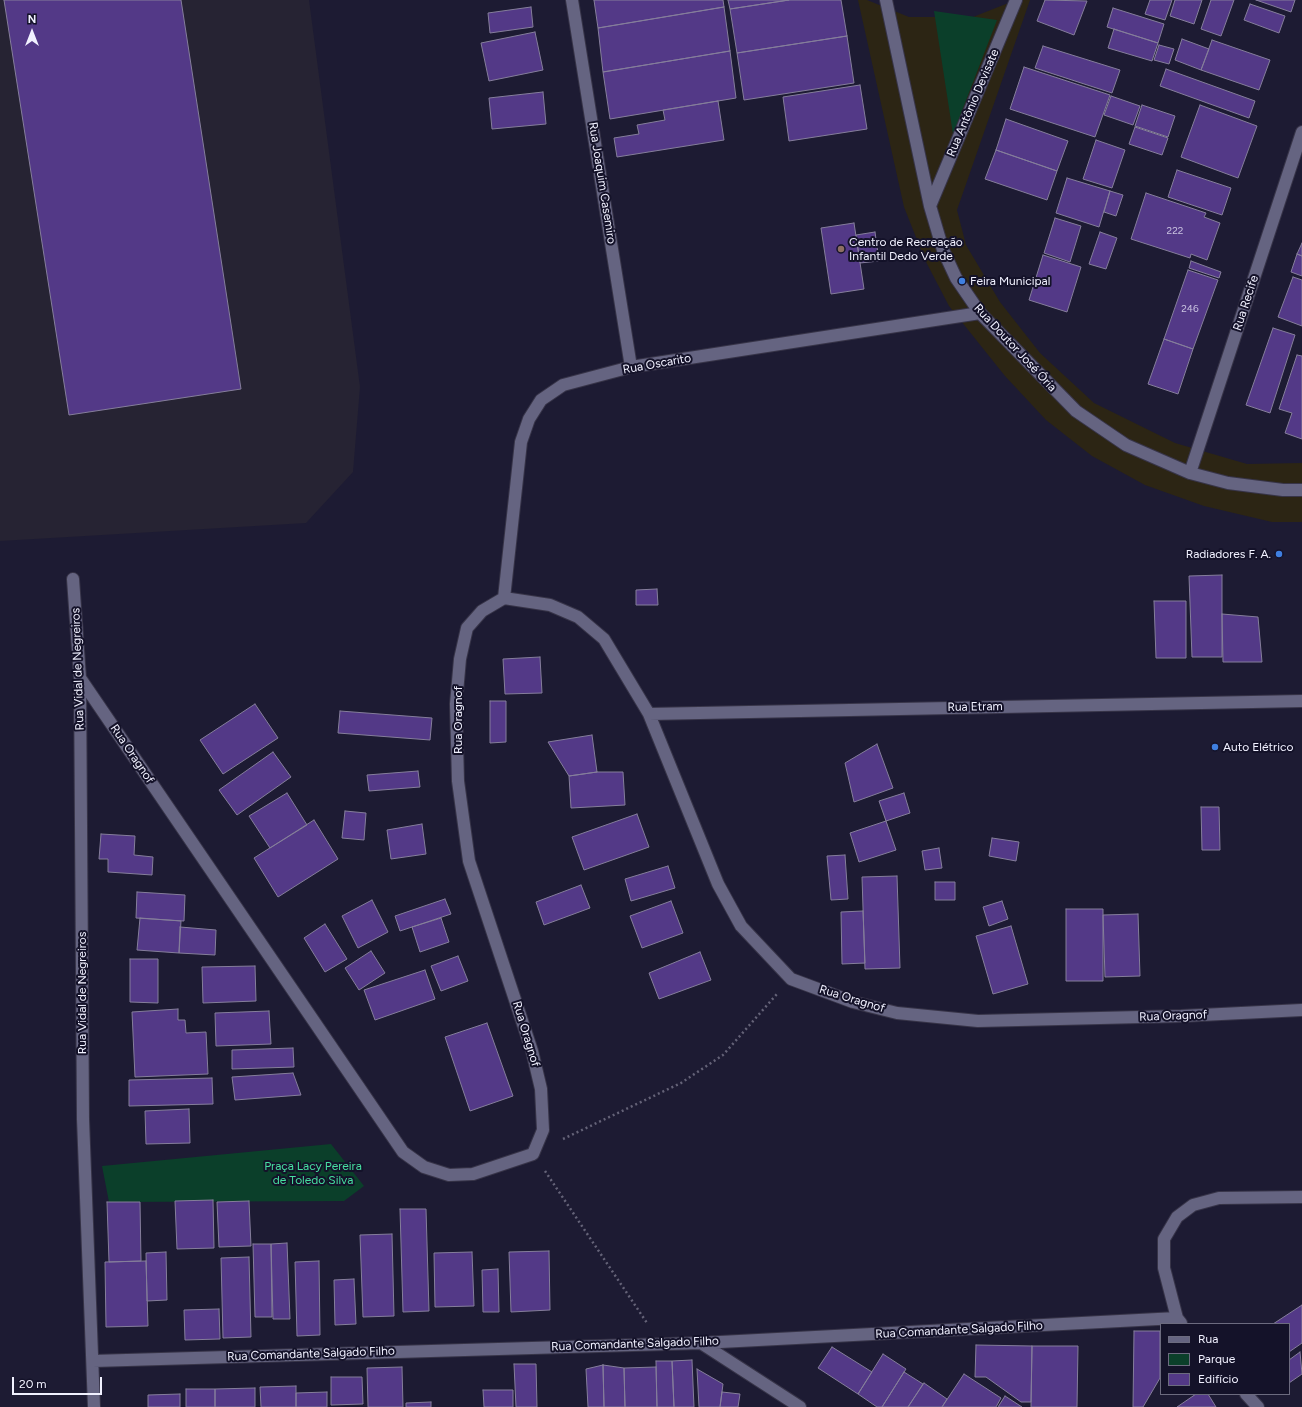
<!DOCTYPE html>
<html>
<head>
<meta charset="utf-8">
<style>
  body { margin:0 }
  #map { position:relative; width:1302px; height:1407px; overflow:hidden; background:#1d1b33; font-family:Figtree,sans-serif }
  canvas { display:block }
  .legend { position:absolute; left:1160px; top:1323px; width:130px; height:72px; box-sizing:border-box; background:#141229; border:1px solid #6c6b7f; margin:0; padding:5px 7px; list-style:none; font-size:12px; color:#f1f1ff }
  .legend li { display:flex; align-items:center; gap:8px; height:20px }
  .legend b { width:20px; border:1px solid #6c6b7f }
  .north { position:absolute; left:12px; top:12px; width:40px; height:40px; -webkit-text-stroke:3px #141229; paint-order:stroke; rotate:0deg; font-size:11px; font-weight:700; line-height:16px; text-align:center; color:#f1f1ff }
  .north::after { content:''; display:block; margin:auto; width:14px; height:18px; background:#f1f1ff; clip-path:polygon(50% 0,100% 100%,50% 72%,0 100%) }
  .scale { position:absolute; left:12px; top:1377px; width:90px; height:18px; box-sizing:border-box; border:2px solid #f1f1ff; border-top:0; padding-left:5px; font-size:12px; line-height:14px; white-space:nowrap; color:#f1f1ff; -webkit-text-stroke:3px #141229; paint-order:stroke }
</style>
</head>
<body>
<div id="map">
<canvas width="1302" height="1407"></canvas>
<ul class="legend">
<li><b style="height:5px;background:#656481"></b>Rua</li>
<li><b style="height:11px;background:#0b3f2a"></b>Parque</li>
<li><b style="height:11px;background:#533987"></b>Edifício</li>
</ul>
<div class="north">N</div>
<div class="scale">20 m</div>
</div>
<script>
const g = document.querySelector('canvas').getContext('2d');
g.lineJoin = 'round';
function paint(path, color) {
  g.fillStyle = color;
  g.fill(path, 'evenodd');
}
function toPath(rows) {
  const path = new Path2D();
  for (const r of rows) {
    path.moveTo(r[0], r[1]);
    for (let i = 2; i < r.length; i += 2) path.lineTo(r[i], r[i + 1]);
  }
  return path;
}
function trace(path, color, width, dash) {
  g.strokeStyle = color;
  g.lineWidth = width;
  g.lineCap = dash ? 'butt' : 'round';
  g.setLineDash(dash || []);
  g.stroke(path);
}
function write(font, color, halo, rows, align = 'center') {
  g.font = font + ' Figtree,sans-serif';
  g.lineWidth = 4;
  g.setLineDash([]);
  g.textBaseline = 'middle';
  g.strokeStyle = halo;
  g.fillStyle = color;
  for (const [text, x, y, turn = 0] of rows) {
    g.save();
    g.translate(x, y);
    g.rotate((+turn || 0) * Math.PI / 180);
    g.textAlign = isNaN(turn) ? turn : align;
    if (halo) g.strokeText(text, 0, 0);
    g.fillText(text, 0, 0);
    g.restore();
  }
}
paint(toPath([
  [858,0,867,0,909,17,973,17,1016,0,1030,0,957,210,966,245,1000,302,1040,353,1094,403,1175,443,1247,464,1302,463,1302,522,1272,522,1204,506,1145,485,1092,456,1046,420,1005,376,949,306,925,260,904,207]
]), '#2c2514');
paint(toPath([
  [0,0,309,0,360,387,353,472,306,523,0,541]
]), '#262333');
paint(toPath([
  [934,11,997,20,953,134],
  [331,1144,364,1186,344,1201,109,1202,102,1166]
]), '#0b3f2a');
const building = toPath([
  [4,0,181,0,241,389,69,415,4,0],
  [594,0,723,0,724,7,598,28,594,0],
  [728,0,789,0,730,9,728,0],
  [789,0,841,0,847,36,737,53,730,9,789,0],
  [1045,0,1087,1,1074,35,1037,21,1045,0],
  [1150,0,1172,0,1165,20,1145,14,1150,0],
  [1175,0,1202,0,1194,24,1170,16,1175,0],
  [1211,0,1234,0,1221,36,1201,29,1211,0],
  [1256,0,1295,0,1291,12,1256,0],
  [1250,4,1285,16,1279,33,1244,20,1250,4],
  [531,7,533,27,490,33,488,13,531,7],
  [724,7,730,51,603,72,598,28,724,7],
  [1113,8,1164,24,1158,43,1107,27,1113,8],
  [1114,29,1158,43,1152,61,1108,48,1114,29],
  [535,32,543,70,489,81,481,43,535,32],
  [847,36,854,83,744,100,737,53,847,36],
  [1182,39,1209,49,1201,70,1175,60,1182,39],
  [1212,40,1270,60,1259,90,1201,70,1212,40],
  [1159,45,1174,49,1169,64,1154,60,1159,45],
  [1043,46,1120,70,1112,93,1035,68,1043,46],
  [730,51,736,98,610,119,603,72,730,51],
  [1024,67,1110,95,1095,137,1010,109,1024,67],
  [1166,69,1255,101,1249,118,1160,86,1166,69],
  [860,85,867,129,789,141,783,97,860,85],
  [543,92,546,124,492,129,489,98,543,92],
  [1111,96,1140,106,1133,125,1104,115,1111,96],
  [718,101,724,140,617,157,614,138,639,134,637,125,665,120,663,110,718,101],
  [1142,105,1175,116,1168,137,1135,126,1142,105],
  [1200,105,1257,126,1238,178,1181,157,1200,105],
  [1006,119,1068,141,1057,171,996,150,1006,119],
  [1135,127,1168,138,1162,155,1129,144,1135,127],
  [1096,140,1125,150,1112,188,1083,179,1096,140],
  [996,150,1057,171,1047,200,985,179,996,150],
  [1177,170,1231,188,1222,215,1168,197,1177,170],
  [1067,178,1110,191,1099,227,1056,213,1067,178],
  [1110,191,1123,195,1116,216,1104,212,1110,191],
  [1146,193,1206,213,1204,217,1220,223,1207,260,1191,254,1190,258,1131,239,1146,193],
  [1055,218,1081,226,1070,262,1044,253,1055,218],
  [854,223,864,289,831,294,821,228,854,223],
  [875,232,879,261,860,263,856,235,875,232],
  [1100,232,1117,238,1106,269,1089,264,1100,232],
  [1302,243,1302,256,1297,254,1302,243],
  [1297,254,1302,256,1302,276,1291,272,1297,254],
  [1043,255,1081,267,1067,312,1029,300,1043,255],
  [1191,261,1221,272,1219,278,1189,268,1191,261],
  [1188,270,1218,280,1193,349,1164,339,1188,270],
  [1293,277,1302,280,1302,326,1278,317,1293,277],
  [1273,328,1295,335,1270,413,1246,405,1273,328],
  [1164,339,1193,349,1178,394,1148,384,1164,339],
  [1297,355,1302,356,1302,439,1285,433,1292,413,1279,409,1297,355],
  [1222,575,1222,657,1192,657,1189,576,1222,575],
  [657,589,658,605,636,605,636,590,657,589],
  [1154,601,1186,601,1186,658,1156,658,1154,601],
  [1222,614,1258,617,1262,662,1223,662,1222,614],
  [540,657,542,693,505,694,503,659,540,657],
  [490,701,506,701,506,742,490,743,490,701],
  [255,704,278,738,223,774,200,740,255,704],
  [340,711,432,718,430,740,338,733,340,711],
  [592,735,597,772,569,776,548,742,592,735],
  [877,744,893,788,854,802,845,763,877,744],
  [273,752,291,777,237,815,219,790,273,752],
  [418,771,420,787,369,791,367,775,418,771],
  [597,772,623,772,625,805,571,808,569,776,597,772],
  [287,793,307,825,270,848,249,816,287,793],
  [904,793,910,813,886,821,879,801,904,793],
  [1201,807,1219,807,1220,850,1202,850,1201,807],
  [345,811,366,813,364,840,342,838,345,811],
  [637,814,649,847,584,870,572,837,637,814],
  [314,820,338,859,278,897,254,858,314,820],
  [886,821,896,850,859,862,850,833,886,821],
  [422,824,426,854,391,859,387,830,422,824],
  [101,834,135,836,134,855,153,857,152,875,108,872,108,859,99,859,101,834],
  [992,838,1019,842,1016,861,989,856,992,838],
  [939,848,942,868,925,870,922,851,939,848],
  [845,855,848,899,831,900,827,856,845,855],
  [668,866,675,888,631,901,625,879,668,866],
  [897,876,900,968,865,969,862,877,897,876],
  [935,882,955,882,955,900,935,900,935,882],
  [581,885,590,908,544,925,536,902,581,885],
  [137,892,185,895,184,921,136,918,137,892],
  [445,899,451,914,400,931,395,916,445,899],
  [372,900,388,932,358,948,342,916,372,900],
  [671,901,683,933,642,948,630,916,671,901],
  [1002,901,1008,919,989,926,983,907,1002,901],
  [1066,909,1103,909,1103,981,1066,981,1066,909],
  [863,911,865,963,842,964,841,912,863,911],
  [1138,914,1140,976,1105,977,1103,915,1138,914],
  [140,918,181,921,179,953,137,950,140,918],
  [441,918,449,942,420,952,412,927,441,918],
  [325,924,347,959,325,972,304,938,325,924],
  [1011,926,1028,984,993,994,976,936,1011,926],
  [180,927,216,930,215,955,179,953,180,927],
  [371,951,385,973,359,990,345,968,371,951],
  [700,952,711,980,659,999,649,973,700,952],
  [458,956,468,981,441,991,431,966,458,956],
  [130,959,158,959,158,1003,130,1002,130,959],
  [255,966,256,1001,203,1003,202,967,255,966],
  [425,970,435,999,375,1020,364,990,425,970],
  [178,1009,178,1020,185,1020,186,1033,206,1032,208,1074,135,1077,132,1012,178,1009],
  [269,1011,271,1044,216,1046,215,1013,269,1011],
  [487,1023,513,1096,470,1111,445,1037,487,1023],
  [293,1048,294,1067,232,1069,232,1050,293,1048],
  [293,1073,301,1095,235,1100,232,1077,293,1073],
  [212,1078,213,1104,129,1106,129,1080,212,1078],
  [189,1109,190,1143,146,1144,145,1111,189,1109],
  [213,1200,214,1248,177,1249,175,1201,213,1200],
  [249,1201,251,1246,219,1247,217,1202,249,1201],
  [107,1202,140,1202,141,1261,109,1262,107,1202],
  [400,1209,426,1209,429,1311,403,1312,400,1209],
  [392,1234,394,1316,363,1317,360,1235,392,1234],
  [287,1243,290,1319,273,1319,271,1244,287,1243],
  [253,1244,271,1244,272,1317,255,1317,253,1244],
  [549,1251,550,1310,511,1312,509,1252,549,1251],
  [166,1252,167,1300,147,1301,146,1253,166,1252],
  [472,1252,474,1306,435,1307,434,1253,472,1252],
  [249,1257,251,1337,223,1338,221,1258,249,1257],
  [146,1261,148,1326,106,1327,105,1262,146,1261],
  [319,1261,320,1335,297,1336,295,1262,319,1261],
  [498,1269,499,1312,483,1312,482,1270,498,1269],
  [354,1279,356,1324,335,1325,334,1280,354,1279],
  [1302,1305,1302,1343,1289,1352,1289,1324,1273,1324,1302,1305],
  [219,1309,220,1339,185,1340,184,1310,219,1309],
  [1134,1331,1160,1331,1160,1378,1143,1407,1133,1407,1134,1331],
  [976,1345,1032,1346,1031,1402,1021,1402,986,1377,975,1377,976,1345],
  [1032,1346,1078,1346,1077,1407,1031,1407,1032,1346],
  [832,1347,872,1372,858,1394,818,1368,832,1347],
  [1300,1352,1302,1374,1289,1383,1289,1360,1300,1352],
  [883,1354,906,1369,882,1407,877,1407,858,1394,883,1354],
  [692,1360,694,1407,674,1407,672,1361,692,1360],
  [656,1361,672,1361,674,1407,657,1407,656,1361],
  [514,1364,536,1364,537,1407,516,1407,514,1364],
  [603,1365,604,1407,588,1407,586,1369,603,1365],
  [603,1365,624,1368,625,1407,604,1407,603,1365],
  [402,1367,403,1407,368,1407,367,1368,402,1367],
  [656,1367,657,1407,625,1407,624,1368,656,1367],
  [697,1369,723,1384,720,1407,699,1407,697,1369],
  [904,1372,923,1384,908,1407,882,1407,904,1372],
  [964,1374,1001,1398,996,1407,942,1407,964,1374],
  [331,1377,362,1377,363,1404,331,1405,331,1377],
  [924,1383,947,1399,942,1407,908,1407,924,1383],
  [296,1386,296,1407,261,1407,260,1387,296,1386],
  [255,1388,255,1407,215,1407,215,1389,255,1388],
  [186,1389,215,1389,215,1407,186,1407,186,1389],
  [483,1390,513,1390,513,1407,484,1407,483,1390],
  [327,1392,327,1407,296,1407,296,1393,327,1392],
  [722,1392,740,1394,738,1407,720,1407,722,1392],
  [180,1394,180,1407,148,1407,148,1395,180,1394],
  [1196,1394,1208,1394,1216,1407,1177,1407,1196,1394],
  [1005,1396,1022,1407,998,1407,1005,1396],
  [431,1402,431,1407,406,1407,406,1403,431,1402]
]);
paint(building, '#533987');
trace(building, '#857e9b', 1);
const minor = toPath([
  [572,0,631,367],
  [886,0,930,206,943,250,956,278,980,313,1076,411,1126,445,1190,473,1228,483,1283,490,1302,490],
  [930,206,1016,0],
  [1190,473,1302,132],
  [73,579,80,678,83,1119,94,1407],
  [504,598,521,442,529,419,541,400,563,385,631,367,980,313],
  [80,678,403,1152,424,1167,449,1175,473,1174,533,1154,543,1130,541,1089,532,1051,469,861,458,781,456,704,460,659,467,628,482,611,504,598,550,605,578,617,604,639,649,714,718,884,741,926,791,979,853,1002,897,1013,978,1021,1181,1016,1302,1010],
  [649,714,1302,701],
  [1181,1323,1177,1318,1164,1268,1164,1239,1177,1217,1193,1205,1219,1198,1302,1197],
  [701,1343,800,1407],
  [93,1361,701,1343,1177,1318],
  [1246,1394,1258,1407]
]);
trace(minor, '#373448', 14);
trace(toPath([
  [563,1139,681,1083,723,1055,777,994],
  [545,1171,647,1323]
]), '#656378', 2.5, [2, 3]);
trace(minor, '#656481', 12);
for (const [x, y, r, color] of [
  [841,249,4,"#8d6e63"],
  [962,281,4,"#3f7fe0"],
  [1279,554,4,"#3f7fe0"],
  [1215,747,4,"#3f7fe0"]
]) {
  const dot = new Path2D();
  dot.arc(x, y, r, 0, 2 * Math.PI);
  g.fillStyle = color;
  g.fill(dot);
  trace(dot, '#141229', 1.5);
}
write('10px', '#cac3e1', null, [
  ["222",1175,231],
  ["246",1190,309]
]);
write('12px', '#f1f1ff', '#141229', [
  ["Rua Antônio Devisate",973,103,-67],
  ["Rua Joaquim Casemiro",602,183,81],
  ["Rua Recife",1246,303,-72],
  ["Rua Doutor José Ória",1015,348,47],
  ["Rua Oscarito",657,364,-10],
  ["Rua Vidal de Negreiros",78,669,-92],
  ["Rua Etram",975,707,-1],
  ["Rua Oragnof",458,720,-90],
  ["Rua Oragnof",132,754,56],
  ["Rua Vidal de Negreiros",82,993,-90],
  ["Rua Oragnof",852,999,17],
  ["Rua Oragnof",1173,1016,-2],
  ["Rua Oragnof",526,1034,73],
  ["Rua Comandante Salgado Filho",959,1330,-3],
  ["Rua Comandante Salgado Filho",635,1344,-2],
  ["Rua Comandante Salgado Filho",311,1354,-2]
]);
write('12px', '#f1f1ff', '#141229', [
  ["Centro de Recreação",849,242],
  ["Infantil Dedo Verde",849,256],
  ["Feira Municipal",970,281],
  ["Radiadores F. A.",1271,554,"right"],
  ["Auto Elétrico",1223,747]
], 'left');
write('12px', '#47dfa1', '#141229', [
  ["Praça Lacy Pereira",313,1166],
  ["de Toledo Silva",313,1180]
]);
</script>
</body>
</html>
